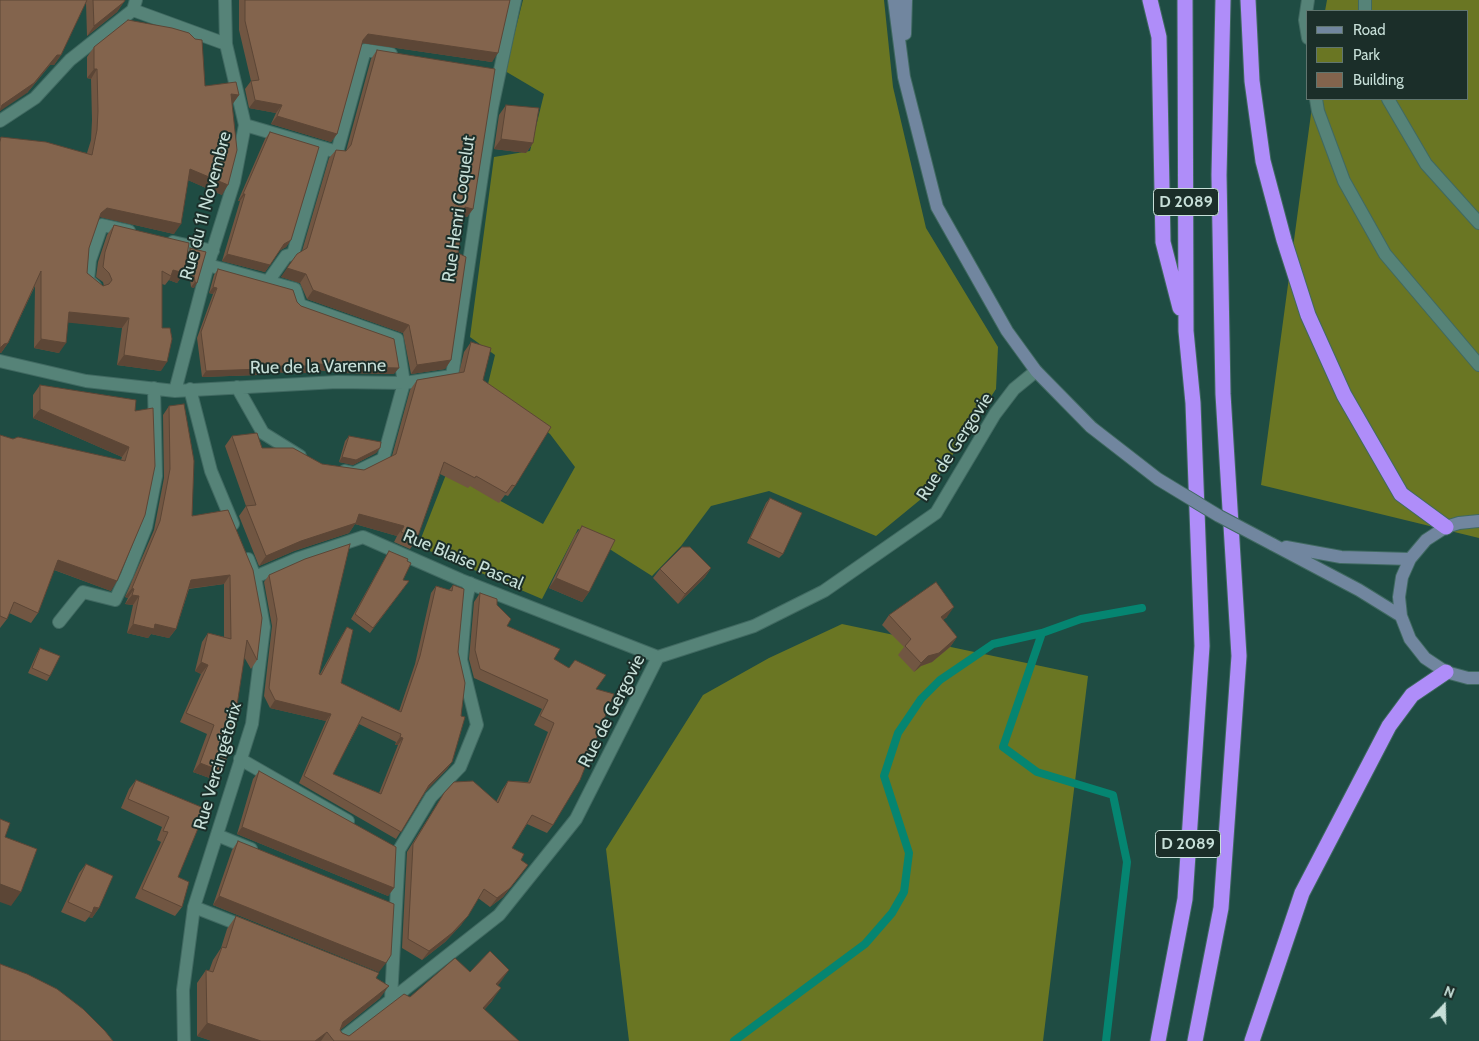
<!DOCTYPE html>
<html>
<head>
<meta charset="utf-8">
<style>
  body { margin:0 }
  #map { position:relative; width:1479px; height:1041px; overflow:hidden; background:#1f4c43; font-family:Cabin,sans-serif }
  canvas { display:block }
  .legend { position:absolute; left:1306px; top:10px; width:162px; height:90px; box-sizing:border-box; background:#1b2e29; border:1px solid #60756f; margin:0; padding:6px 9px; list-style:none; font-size:15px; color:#c7dfd8 }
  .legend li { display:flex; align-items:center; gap:10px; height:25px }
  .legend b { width:25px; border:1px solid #60756f }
  .north { position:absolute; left:1419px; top:981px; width:50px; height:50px; -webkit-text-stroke:4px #1b2e29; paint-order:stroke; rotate:21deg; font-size:14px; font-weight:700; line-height:20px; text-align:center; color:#c7dfd8 }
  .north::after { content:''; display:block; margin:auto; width:18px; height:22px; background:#c7dfd8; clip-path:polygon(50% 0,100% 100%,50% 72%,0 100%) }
</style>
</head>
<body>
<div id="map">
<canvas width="1479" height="1041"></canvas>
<ul class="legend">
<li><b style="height:6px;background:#71869f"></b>Road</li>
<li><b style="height:14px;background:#6a7623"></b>Park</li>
<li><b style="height:14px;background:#83644d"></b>Building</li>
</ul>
<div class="north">N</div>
</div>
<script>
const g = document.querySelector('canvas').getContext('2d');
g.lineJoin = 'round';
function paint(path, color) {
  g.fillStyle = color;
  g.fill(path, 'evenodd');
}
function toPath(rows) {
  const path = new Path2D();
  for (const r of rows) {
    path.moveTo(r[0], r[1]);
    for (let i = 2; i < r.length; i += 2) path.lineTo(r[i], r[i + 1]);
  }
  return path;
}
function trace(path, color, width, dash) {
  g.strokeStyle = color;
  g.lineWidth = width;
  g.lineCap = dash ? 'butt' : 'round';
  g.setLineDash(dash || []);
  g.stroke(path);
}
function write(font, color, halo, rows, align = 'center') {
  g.font = font + ' Cabin,sans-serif';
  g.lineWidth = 4;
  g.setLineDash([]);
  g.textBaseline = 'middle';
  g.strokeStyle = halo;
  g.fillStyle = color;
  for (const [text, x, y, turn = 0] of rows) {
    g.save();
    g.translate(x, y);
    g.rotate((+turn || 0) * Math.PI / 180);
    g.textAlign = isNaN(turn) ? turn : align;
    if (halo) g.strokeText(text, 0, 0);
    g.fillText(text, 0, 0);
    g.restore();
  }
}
paint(toPath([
  [523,0,884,0,893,87,926,228,998,347,996,389,926,495,876,536,769,491,711,506,681,546,652,576,578,529,542,599,418,546,447,472,543,524,575,467,550,434,488,384,495,355,470,337,494,157,530,151,544,94,505,71],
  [1327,0,1479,0,1479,538,1261,485,1313,99,1468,99,1468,11,1325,11],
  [842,624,1088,676,1043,1041,629,1041,606,849,703,695,769,658]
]), '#6a7623');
trace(toPath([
  [1042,633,1003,747,1037,772,1113,795,1127,862,1106,1041],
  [734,1041,865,944,892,913,904,892,909,853,884,776,898,733,921,699,940,680,993,644,1042,633,1081,619,1142,608]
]), '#058571', 8);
const street = toPath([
  [136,0,133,10,226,44],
  [1308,0,1305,20,1308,38],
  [1365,0,1365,11],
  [1316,99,1318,111,1344,181,1385,254,1479,365],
  [1388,99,1426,164,1479,223],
  [0,121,35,98,70,60,133,10],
  [245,125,337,152,365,50,391,54],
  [173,242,213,251],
  [208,265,295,289,300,305,397,339,404,383,452,376,492,108,515,0],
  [269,280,286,256,293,254,324,148],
  [95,286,88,280,90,260,102,225,129,231],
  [0,361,86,381,175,391,337,382,404,383,383,459,354,473,345,471],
  [237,387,263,433,300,456],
  [190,389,211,471,233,524],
  [175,391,208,265,234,182,245,125,226,44,225,0],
  [255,577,297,559,363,537,461,580,658,657],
  [59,622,83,592,115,600,127,575,146,527,156,476,154,388],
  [240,759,348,821],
  [217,835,251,849],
  [194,907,248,928],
  [391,999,399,850,431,797,460,767,477,725,461,660,466,601,470,583],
  [184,1041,183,990,194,907,252,724,264,627,255,577,248,559],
  [339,1041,499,915,576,819,658,657,754,626,824,591,936,513,995,414,1014,389,1036,371]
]);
const secondary = toPath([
  [894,0,904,77,937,207,1007,331,1036,371,1091,427],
  [905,34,906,0],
  [1479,521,1459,523,1446,527,1426,540,1410,559,1402,577,1399,597,1401,616,1410,639,1425,658,1446,672,1468,678,1479,678],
  [1272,544,1359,590,1401,616],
  [1286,547,1341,557,1410,559]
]);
const highway = toPath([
  [1150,0,1159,37,1163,242,1180,308],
  [1248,0,1252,81,1263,161,1284,240,1308,315,1344,395,1401,494,1446,527],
  [1158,1041,1185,899,1202,646,1193,403,1186,331,1185,0],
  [1195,1041,1221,908,1239,656,1223,394,1219,175,1223,0],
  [1252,1041,1302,893,1389,726,1412,695,1446,672]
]);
trace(street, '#406961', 14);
trace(secondary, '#406961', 14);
trace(highway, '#406961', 17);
trace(street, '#568378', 12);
trace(secondary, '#71869f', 12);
trace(highway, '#af8df9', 15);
const secondaryBridge = toPath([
  [1091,427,1158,479,1219,516,1272,544]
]);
trace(secondaryBridge, '#406961', 14, []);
trace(secondaryBridge, '#71869f', 12);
paint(toPath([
  [0,0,125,0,117,12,87,36,86,2,61,55,54,65,50,65,27,93],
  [239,0,510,0,492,62,362,43,337,134,331,142,271,124,276,113,249,108,245,89,251,81,239,30],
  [94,47,205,86,239,95,232,104,222,195,188,180,174,234,100,217,99,218,89,248,87,273,103,286,104,286,103,282,96,277,98,262,107,235,114,225,188,252,190,248,206,252,194,288,191,287,187,255,184,273,177,283,169,280,165,285,162,284,161,371,117,365,122,328,68,322,59,353,34,348,35,286,8,343,1,353,0,353,0,361,0,138,1,137,87,153,91,140,92,120,91,79,87,78,87,57],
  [377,50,473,209,467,217,463,216,458,253,451,360,445,369,411,374,403,333,307,299,300,283,281,277,302,251,329,158,336,150,346,151,371,59],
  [506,105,533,143,526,153,494,149,499,115],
  [270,132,291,240,286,247,279,251,265,272,222,261,240,201,238,201,265,139],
  [218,269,297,302,301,306,394,374,342,373,309,369,306,373,261,372,257,375,202,377,197,338,213,294,209,293,214,275],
  [471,342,483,380,515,486,508,496,505,495,499,503,470,486,468,488,440,474,417,539,410,549,394,542,397,536,355,524,349,533,294,551,259,566,239,516,246,506,225,446,232,436,262,448,322,464,364,470,392,456,410,390,417,380,459,373,464,352],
  [40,385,136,400,111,591,54,570,38,613,31,623,9,613,7,619,0,628,0,435,13,439,121,460,122,457,33,418,33,395],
  [169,406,192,516,228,510,257,660,251,669,244,657,215,780,193,772,207,734,180,722,201,674,195,671,202,642,208,633,224,637,224,584,189,589,176,629,169,638,151,634,148,638,127,633,133,605,125,604,128,598,125,597,154,530,164,478,163,415],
  [349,436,380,448,376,453,353,465,339,462,345,441],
  [770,498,783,554,779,558,747,543,766,503],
  [582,526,589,592,582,602,549,588,575,535],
  [389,551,403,580,409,581,370,633,351,619],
  [711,568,705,577,678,604,653,578,660,569],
  [269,575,319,674,320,674,342,635,347,627,341,683,399,711,415,664,431,593,436,586,449,590,453,585,458,652,452,762,447,769,426,791,396,839,299,783,326,721,270,708,264,696,272,626,264,582],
  [359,724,396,742,395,745,398,745,379,793,333,774],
  [480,593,497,605,507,626,596,689,553,825,547,833,527,824,512,848,521,860,522,873,503,897,490,907,478,898,461,925,445,942,422,960,402,948,407,852,444,793,496,802,502,790,508,781,528,782,548,732,534,725,542,709,474,678,469,659,474,602],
  [889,615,947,617,943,620,957,637,950,647,932,662,921,666,914,672,898,655,904,647,882,625],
  [40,648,50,676,47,681,28,673,37,653],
  [259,771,394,888,388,896,237,834,253,779],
  [136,780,206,809,178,877,182,907,175,916,135,898,161,842,157,840,162,827,121,808,129,789],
  [238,841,379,972,213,905,232,850],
  [86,864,99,908,92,918,89,917,85,922,61,912,79,873],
  [236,916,376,978,380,998,340,1030,342,1033,349,1036,410,997,470,972,509,970,497,985,492,1001,484,1010,519,1041,212,1041,197,1036,197,983,206,970,209,971,213,960,221,948,227,929]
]), '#715642');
paint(toPath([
  [124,2,117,12,87,36,94,26],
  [368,34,498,53,492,62,362,43,363,40],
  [57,55,61,55,54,65,50,65,27,93,0,111,2,105],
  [94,69,97,69,91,79,87,78],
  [231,94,239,95,232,105],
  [255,100,282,105,276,113,249,108],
  [277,116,337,134,331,142,271,124],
  [501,139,533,143,526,153,494,149],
  [190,169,228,185,222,195,183,178],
  [243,194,245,194,240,201,238,201],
  [465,207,473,209,467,217,459,215],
  [107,208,181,224,174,234,100,217,94,222,101,213],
  [291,240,286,247,279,251,284,244],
  [227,254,270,265,265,272,222,261],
  [287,268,306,274,300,283,281,277],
  [173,270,184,273,177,283,169,280,171,276],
  [195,282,197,283,194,288,191,287],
  [213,287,217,288,213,294,209,293],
  [313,290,409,325,403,333,307,299],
  [69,312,129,318,122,328,62,322],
  [41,339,66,343,59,353,34,348],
  [8,343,1,353,0,353,0,348,4,344],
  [124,355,167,362,161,371,117,365],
  [451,360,445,369,411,374,417,365],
  [311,363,399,368,394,374,342,373,309,369,306,373,261,372,257,375,202,377,206,371],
  [40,409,129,447,122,457,33,418],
  [380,448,376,453,353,465,339,462,342,457],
  [359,514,404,526,397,536,355,524,349,533,294,551,259,566,266,556],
  [58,560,117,581,111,591,52,569],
  [711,568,705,577,678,604,685,594],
  [230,575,224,584,185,589,191,580],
  [556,578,589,592,582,602,549,588],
  [132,588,134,589,128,598,125,597],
  [132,595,139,596,133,605,125,604],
  [954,607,947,617,934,627,941,617],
  [133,624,155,624,176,629,169,638,151,634,148,638,127,633],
  [957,637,950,647,932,662,921,666,914,672,921,663,928,656],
  [201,662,208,665,201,674,195,671],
  [275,700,331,714,326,721,270,708],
  [400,737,403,738,398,745,395,745],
  [452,762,447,769,424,793,429,785],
  [200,763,221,771,215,780,193,772],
  [242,827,394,888,388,896,237,834],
  [528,865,503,897,490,907,497,898],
  [0,884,21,892,11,906,0,902],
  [219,896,386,963,379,972,213,905],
  [94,907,99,908,92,918,89,917],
  [468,916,461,925,445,942,422,960,429,951],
  [509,970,500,983,487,997,496,984],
  [389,986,380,998,334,1035,343,1022],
  [501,988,492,1001,474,1021,483,1008],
  [207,1023,261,1041,212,1041,197,1036],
  [327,1032,321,1041,315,1041]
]), '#5c4636');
const building = toPath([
  [0,0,87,0,61,55,57,55,34,83,2,105,0,111,0,0],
  [93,0,125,0,124,2,94,26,93,0],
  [245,0,510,0,498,53,368,34,363,40,337,134,277,116,282,105,255,100,251,81,259,80,245,21,245,0],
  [128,20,172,28,189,33,195,39,202,40,205,86,236,82,239,95,231,94,237,150,228,185,190,169,181,224,107,208,101,213,89,248,87,273,103,286,109,284,112,280,109,273,103,267,105,252,114,225,189,243,184,273,173,270,171,276,162,271,162,328,170,328,172,339,167,362,124,355,129,318,69,312,66,343,41,339,41,271,8,343,4,344,0,348,0,142,1,137,46,142,92,155,97,130,98,111,97,69,94,69,94,47,128,20],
  [377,50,495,69,473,209,465,207,458,253,466,257,451,360,417,365,409,325,313,290,306,274,287,268,297,254,307,248,336,150,346,151,351,145,377,50],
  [506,105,539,108,533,143,501,139,506,105],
  [270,132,319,147,291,240,284,244,270,265,227,254,245,194,243,194,270,132],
  [190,248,206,252,197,283,195,282,190,248],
  [218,269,293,290,297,302,301,306,394,339,399,368,347,367,311,363,311,366,266,366,262,369,206,371,201,332,217,288,213,287,218,269],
  [471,342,491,348,483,380,551,427,515,486,512,485,506,493,476,476,475,478,444,462,417,539,401,532,404,526,359,514,356,523,301,541,266,556,246,506,256,505,232,436,257,433,262,448,293,448,322,464,364,470,396,454,417,380,464,372,471,342],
  [40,385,136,400,135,411,153,408,155,466,145,515,117,581,58,560,38,613,14,602,7,619,0,616,0,435,13,439,18,437,125,461,129,447,40,409,40,385],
  [184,404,194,461,192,516,228,510,253,570,262,618,257,660,247,640,230,751,221,771,200,763,214,725,186,713,208,665,201,662,208,633,231,639,230,575,191,580,176,629,155,624,154,629,133,624,139,596,132,595,134,589,132,588,160,521,170,469,169,406,184,404],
  [349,436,381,442,380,448,356,460,342,457,349,436],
  [770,498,802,513,783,554,750,538,770,498],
  [582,526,615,540,589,592,556,578,582,526],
  [350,544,319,674,321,675,347,627,353,630,341,683,401,712,420,656,436,586,452,591,453,585,464,589,458,652,465,683,461,716,465,717,452,762,429,785,401,832,304,776,331,714,275,700,269,688,277,619,269,575,305,559,350,544],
  [362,717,401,734,400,737,403,738,381,794,333,774,362,717],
  [682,547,690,547,711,568,685,594,660,569,682,547],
  [389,551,408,559,407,561,411,563,403,580,409,581,373,628,355,614,389,551],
  [936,582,954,607,941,617,957,637,939,653,928,656,921,663,905,646,911,639,889,615,936,582],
  [480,593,497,599,497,605,511,619,507,626,560,649,554,659,569,668,575,660,606,675,596,689,614,694,580,780,553,825,532,815,512,848,524,854,521,860,528,865,510,888,497,898,484,889,468,916,452,933,429,951,408,939,413,844,444,793,454,782,473,781,498,803,508,781,530,783,554,723,540,716,548,700,480,669,475,650,480,593],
  [40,648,60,656,50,676,32,668,40,648],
  [259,771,396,847,394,888,242,827,259,771],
  [136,780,206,809,178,877,189,882,182,907,142,889,168,832,163,831,169,817,128,799,136,780],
  [0,819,10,823,5,837,37,849,21,892,0,884,0,819],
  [238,841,394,904,391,955,386,963,219,896,238,841],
  [86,864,113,876,99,908,94,907,92,913,68,902,86,864],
  [236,916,379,973,376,978,389,986,343,1022,340,1030,342,1033,349,1036,404,994,410,997,455,958,470,972,490,951,509,970,496,984,501,988,483,1008,519,1041,334,1041,327,1032,315,1041,261,1041,207,1023,206,970,213,972,222,947,226,948,236,916],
  [0,964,27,974,57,989,83,1009,105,1031,113,1041,0,1041,0,964]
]);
paint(building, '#83644d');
trace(building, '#5c4636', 1);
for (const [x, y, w] of [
  [1186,202,65],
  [1188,844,65]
]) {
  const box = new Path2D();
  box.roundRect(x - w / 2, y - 13.5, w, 27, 4);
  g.fillStyle = '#1b2e29';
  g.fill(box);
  trace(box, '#c7dfd8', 1);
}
write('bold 16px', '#c7dfd8', null, [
  ["D 2089",1186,202],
  ["D 2089",1188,844]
]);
write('18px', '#c7dfd8', '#1b2e29', [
  ["Rue du 11 Novembre",206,206,-75],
  ["Rue Henri Coquelut",459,209,-82],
  ["Rue de la Varenne",318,367,-1],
  ["Rue de Gergovie",955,447,-57],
  ["Rue Blaise Pascal",463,560,23],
  ["Rue de Gergovie",612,711,-63],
  ["Rue Vercingétorix",218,766,-74]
]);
</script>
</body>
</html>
